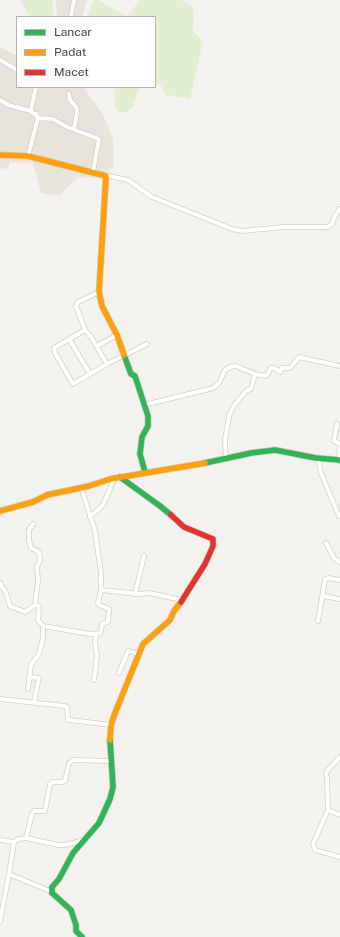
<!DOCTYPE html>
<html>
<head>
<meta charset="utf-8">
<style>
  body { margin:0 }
  #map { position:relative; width:340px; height:937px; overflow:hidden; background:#f4f2ee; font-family:"Public Sans",sans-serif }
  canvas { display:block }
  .legend { position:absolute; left:16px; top:16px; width:140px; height:72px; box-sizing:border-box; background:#fff; border:1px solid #b7b4b0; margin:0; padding:5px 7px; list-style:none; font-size:12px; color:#4b4439 }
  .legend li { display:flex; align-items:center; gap:8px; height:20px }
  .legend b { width:20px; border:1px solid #b7b4b0 }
</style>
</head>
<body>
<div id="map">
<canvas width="340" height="937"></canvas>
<ul class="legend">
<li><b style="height:5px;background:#30b455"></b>Lancar</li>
<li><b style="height:5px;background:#ff9f0a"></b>Padat</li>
<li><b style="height:5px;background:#e5322d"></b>Macet</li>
</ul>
</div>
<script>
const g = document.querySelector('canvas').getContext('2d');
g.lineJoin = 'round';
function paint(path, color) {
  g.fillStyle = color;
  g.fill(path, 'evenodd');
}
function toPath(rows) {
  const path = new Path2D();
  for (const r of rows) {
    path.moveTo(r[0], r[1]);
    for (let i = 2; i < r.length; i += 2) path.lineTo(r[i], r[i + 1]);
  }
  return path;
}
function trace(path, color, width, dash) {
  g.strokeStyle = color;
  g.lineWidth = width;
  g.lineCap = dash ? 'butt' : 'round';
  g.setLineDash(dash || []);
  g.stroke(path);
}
paint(toPath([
  [56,0,87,0,82,17,57,17],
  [0,47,17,56,17,87,83,87,103,114,113,139,114,167,96,178,78,177,59,196,41,193,33,163,10,162,8,169,0,168]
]), '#e7e4dc');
paint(toPath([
  [20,0,52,0,54,17,30,17],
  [93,0,99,0,127,17,87,17],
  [140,0,179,0,185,1,193,7,194,16,193,31,203,41,190,99,165,95,160,84,155,83,155,17,127,17],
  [113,87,140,87,133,106,127,112,119,113,114,105,115,96]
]), '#e1eecf');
const street = toPath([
  [71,17,74,0],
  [0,60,17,70],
  [36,87,31,110,32,113,36,114,38,118],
  [69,94,70,100,76,107,77,112,74,129],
  [0,100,8,105,31,111],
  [38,118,53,119,67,127,99,139,93,172],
  [28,156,38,118],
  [105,175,128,180,152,197,232,229,242,231,284,227,327,227,332,224,335,216,340,209],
  [99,292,78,302,76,306,85,330,91,337,107,364],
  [85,330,54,348,55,353,73,384,107,364,147,344],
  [69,339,90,374],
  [97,346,117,335],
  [144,405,213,388,219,383,225,370,230,367,236,366,255,374,266,376,271,368,274,368,280,372,282,368,290,368,299,357,340,366],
  [337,424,334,441,340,444],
  [316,458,318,458,321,473,339,516],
  [226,459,225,440,229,416,233,407,246,391,251,389,255,374],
  [339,461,340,448],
  [90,517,103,505,114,479],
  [33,524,29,530,29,540,31,548,39,552,40,560,37,567,38,580,35,605],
  [326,543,334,558,340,562],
  [0,583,6,593,10,606,25,612,35,605,39,606,38,620,43,626,43,638,39,654,31,665,28,689],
  [101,590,140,594,149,593,182,600],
  [135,594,144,556],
  [323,596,340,599],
  [318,621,325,580,328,578,340,580],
  [43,626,90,634,100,633,101,632,102,624,108,622,109,609,99,605,98,603,101,590,101,573,95,531,81,487],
  [119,673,128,651,139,654],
  [29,677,39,678,34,702],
  [94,680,97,656,95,642,96,634],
  [0,699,65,706,67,707,68,720,70,720,111,725],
  [340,757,327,771,326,775,327,778,328,810,313,844,315,850,340,857],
  [328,810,340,815],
  [26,838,32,814,34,811,45,811,50,784,53,782,62,782,65,781,69,763,73,760,112,761],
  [0,840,14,842],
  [52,892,9,874,14,842,18,839,26,838,58,845,65,845,84,840],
  [0,921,9,874]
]);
const fast = toPath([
  [124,355,131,374,135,376,148,416,148,426,142,437,140,454,145,472],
  [205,463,251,453,275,450,316,458,340,460],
  [120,477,160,506,171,515],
  [82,937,76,931,76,925,71,910,52,893,52,887,59,879,73,853,99,823,110,799,113,787,110,740]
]);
const slow = toPath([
  [0,155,28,156,106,176,99,292,102,306,117,335,124,355],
  [0,511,33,502,47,495,89,486,110,479,205,463],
  [110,740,111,725,115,713,143,644,170,620,174,611,181,602]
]);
const jam = toPath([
  [171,515,184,527,213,539,213,546,205,564,181,602]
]);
trace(street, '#d2d0cb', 5.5);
trace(fast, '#d3cfc5', 7);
trace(slow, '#d3cfc5', 7);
trace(jam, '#d3cfc5', 7);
trace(street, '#fdfdfc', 4);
trace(fast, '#30b455', 5.5);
trace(slow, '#ff9f0a', 5.5);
trace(jam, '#e5322d', 5.5);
</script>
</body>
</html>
